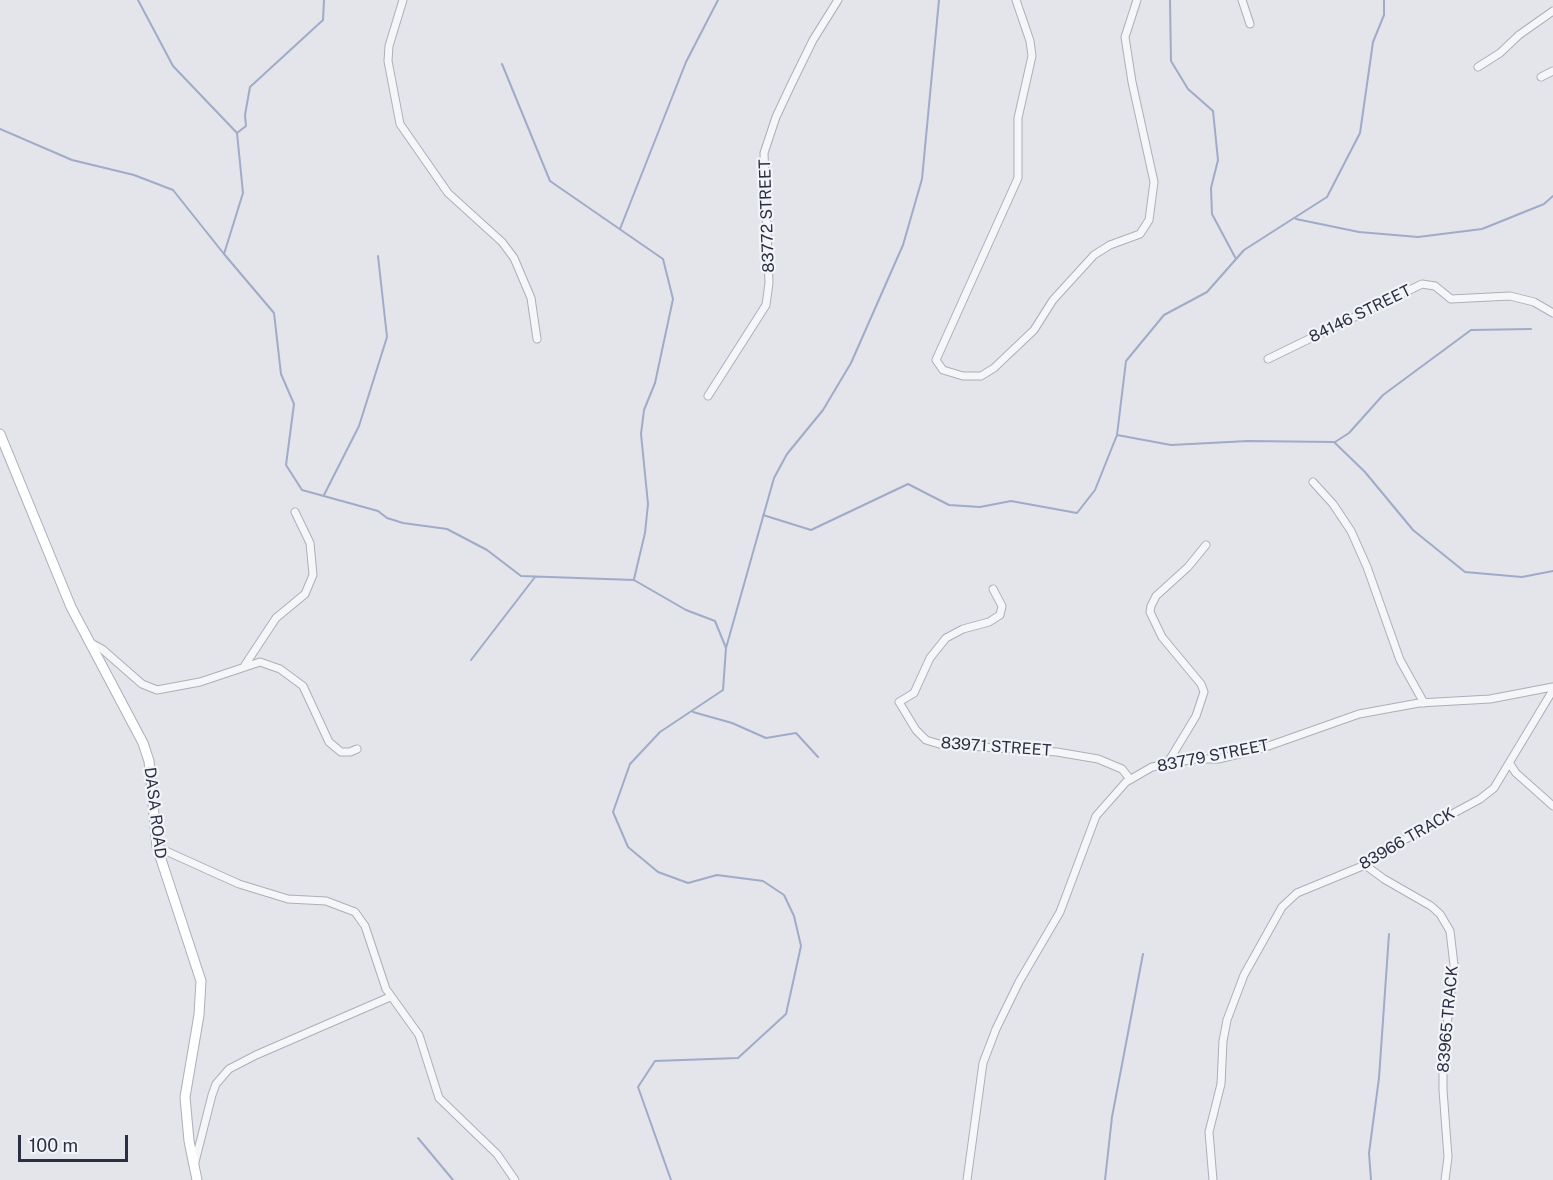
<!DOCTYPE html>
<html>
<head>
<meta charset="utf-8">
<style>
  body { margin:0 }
  #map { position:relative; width:1553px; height:1180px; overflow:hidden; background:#e3e5eb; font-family:"Public Sans",sans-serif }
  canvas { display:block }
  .scale { position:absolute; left:18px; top:1135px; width:110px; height:27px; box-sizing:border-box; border:3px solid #2b2f43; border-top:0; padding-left:8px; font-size:18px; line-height:21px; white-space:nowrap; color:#2b2f43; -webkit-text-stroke:4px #f3f4f8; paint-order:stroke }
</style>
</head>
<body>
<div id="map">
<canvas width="1553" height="1180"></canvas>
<div class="scale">100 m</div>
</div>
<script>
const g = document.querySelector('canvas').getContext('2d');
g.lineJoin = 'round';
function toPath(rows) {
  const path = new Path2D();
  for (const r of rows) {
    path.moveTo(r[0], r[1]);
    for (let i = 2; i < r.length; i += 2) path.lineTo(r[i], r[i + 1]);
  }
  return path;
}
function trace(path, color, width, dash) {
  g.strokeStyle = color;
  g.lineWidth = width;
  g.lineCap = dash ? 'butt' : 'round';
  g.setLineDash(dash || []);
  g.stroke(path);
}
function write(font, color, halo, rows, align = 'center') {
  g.font = font + ' "Public Sans",sans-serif';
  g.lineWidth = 4.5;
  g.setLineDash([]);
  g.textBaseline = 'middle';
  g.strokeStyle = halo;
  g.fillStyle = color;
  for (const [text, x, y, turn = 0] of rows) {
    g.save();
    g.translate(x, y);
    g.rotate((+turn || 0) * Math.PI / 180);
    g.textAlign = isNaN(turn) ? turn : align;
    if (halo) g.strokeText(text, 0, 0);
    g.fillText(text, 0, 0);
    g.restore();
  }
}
trace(toPath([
  [138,0,173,66,237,133],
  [324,0,323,20,250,87,245,115,246,126,237,133,243,193,224,254,274,313,281,374,294,404,286,465,302,490,378,511,387,518,403,523,447,529,487,550,521,576,634,580,686,610,715,621,726,648,723,690,660,732,630,764,613,812,628,847,658,872,688,883,717,875,763,881,784,895,794,916,801,946,786,1014,738,1058,655,1061,638,1087,671,1180],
  [1170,0,1171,61,1188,89,1213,111,1218,160,1211,188,1212,214,1236,259],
  [502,64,550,181,663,259,673,299,655,383,644,410,641,434,648,504,645,533,634,579],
  [0,129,72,160,134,175,173,190,224,254],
  [1296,219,1359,232,1418,237,1482,229,1544,204,1553,196],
  [620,229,686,62,718,0],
  [1117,435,1171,445,1248,441,1334,442,1365,472,1413,530,1465,572,1522,577,1553,571],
  [1335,442,1349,433,1383,395,1471,330,1531,329],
  [324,495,359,426,387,337,378,256],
  [763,515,811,530,908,484,949,505,980,507,1011,501,1077,513,1095,490,1117,435,1126,361,1164,315,1207,292,1244,250,1327,197,1360,133,1373,42,1384,15,1384,0],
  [726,648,774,478,787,454,823,410,851,363,903,245,922,179,939,0],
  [471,660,535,577],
  [693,712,732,723,766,738,796,733,818,757],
  [418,1138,453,1180],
  [1105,1180,1112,1117,1143,954],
  [1371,1180,1369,1153,1379,1078,1389,934]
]), '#a0abc9', 2);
const street = toPath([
  [403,0,389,46,388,61,400,124,448,193,502,242,514,258,531,298,537,339],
  [1016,0,1030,41,1032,56,1018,118,1018,178,936,360,943,370,963,376,981,376,994,368,1034,330,1053,300,1094,255,1110,245,1140,234,1149,220,1154,182,1132,82,1125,37,1137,0],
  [1242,0,1250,24],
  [1478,67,1500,53,1519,35,1553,11],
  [1541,77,1553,71],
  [1268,359,1422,284,1435,286,1451,299,1510,296,1534,302,1553,313],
  [708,396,766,305,769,283,764,153,776,117,791,85,813,40,838,0],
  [1313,482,1333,504,1351,531,1367,567,1400,660,1424,703],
  [993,589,1002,606,1000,615,989,622,963,629,946,638,930,658,914,693,899,702,916,730,926,740,939,744,1057,752,1098,759,1122,769,1130,779],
  [89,642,102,649,142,684,157,690,200,682,260,662,280,669,303,686,329,742,341,752,350,752,357,749],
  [245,665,276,618,305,594,313,575,310,543,295,512],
  [1167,764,1196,716,1204,692,1201,684,1162,637,1150,612,1151,606,1156,596,1188,567,1206,545],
  [1510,764,1516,773,1553,806],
  [157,847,239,884,288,899,326,901,355,912,365,926,386,989,419,1035,439,1098,497,1154,515,1180],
  [1365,865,1384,879,1431,906,1440,914,1450,931,1454,965,1443,1060,1443,1090,1448,1157,1445,1180],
  [194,1166,212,1095,216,1084,229,1069,256,1055,390,997],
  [967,1180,983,1063,996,1029,1019,982,1060,912,1096,816,1126,782,1152,767,1194,759,1218,759,1260,749,1359,714,1419,703,1490,699,1553,687],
  [1213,1180,1209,1132,1221,1084,1223,1041,1227,1020,1244,975,1282,907,1297,893,1365,865,1376,855,1480,799,1494,788,1553,690]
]);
const secondary = toPath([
  [0,434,71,607,143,743,149,761,157,847,201,981,199,1015,185,1097,189,1141,197,1180]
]);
trace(street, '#acaeb9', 9);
trace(secondary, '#acaeb9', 11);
trace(street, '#f6f6f9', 7);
trace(secondary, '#fff', 9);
write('16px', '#2b2f43', '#f3f4f8', [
  ["83772 STREET",767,216,-92],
  ["84146 STREET",1360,314,-26],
  ["83971 STREET",996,747,4],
  ["83779 STREET",1213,756,-11],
  ["DASA ROAD",155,813,83],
  ["83966 TRACK",1407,839,-30],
  ["83965 TRACK",1448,1019,-85]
]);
</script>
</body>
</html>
